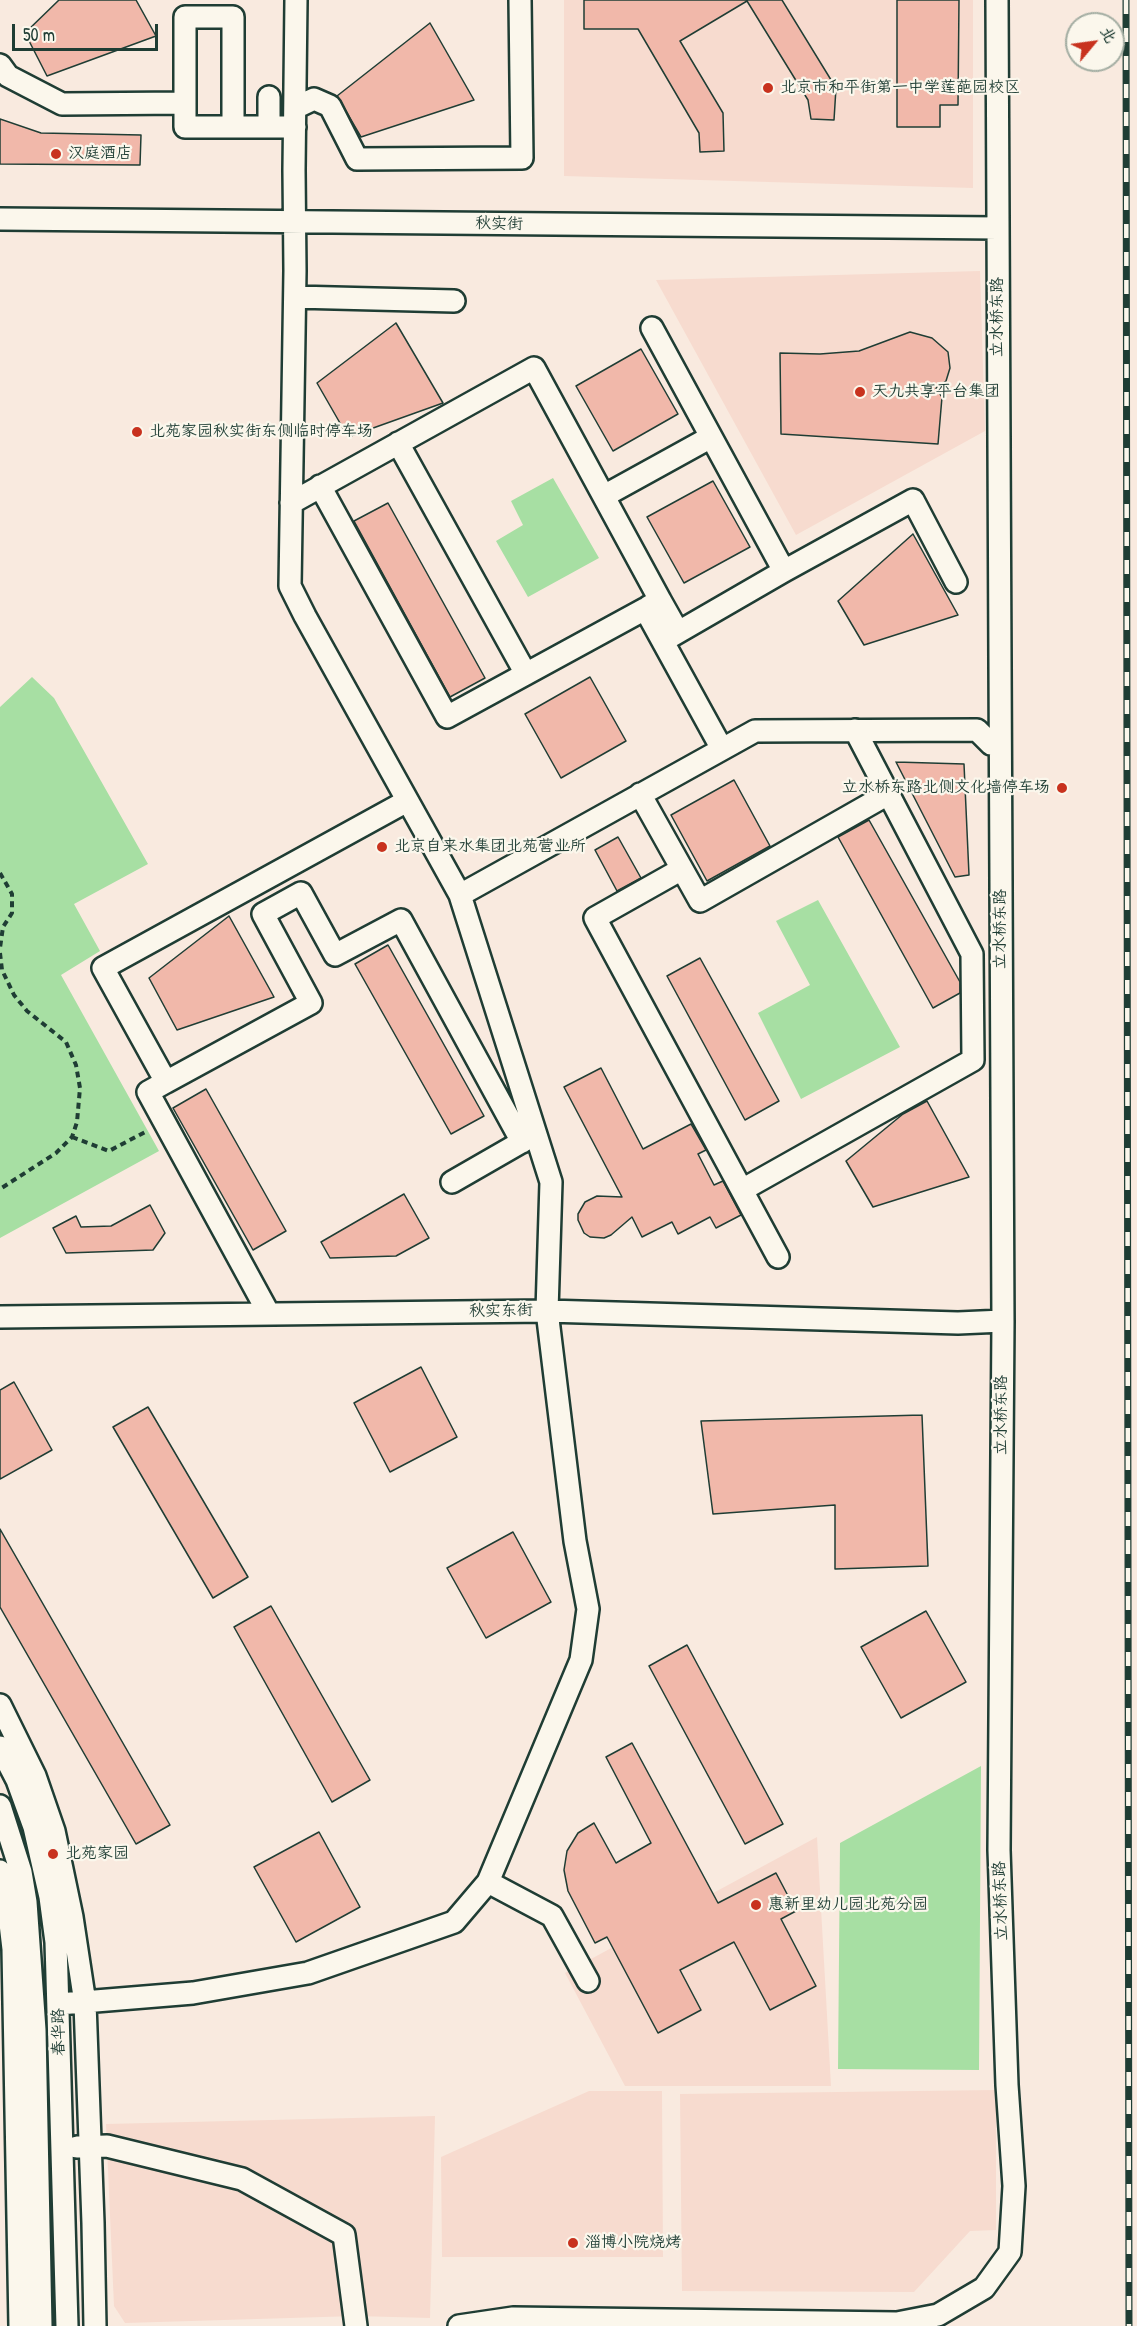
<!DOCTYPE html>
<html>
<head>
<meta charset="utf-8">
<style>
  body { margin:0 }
  #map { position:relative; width:1137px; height:2326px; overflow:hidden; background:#f9eadf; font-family:"Patrick Hand","LXGW WenKai TC",sans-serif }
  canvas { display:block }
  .north { position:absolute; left:1065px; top:12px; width:60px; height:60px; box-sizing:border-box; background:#fbf7ec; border:2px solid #a3ada2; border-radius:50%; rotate:61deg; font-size:16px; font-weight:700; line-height:24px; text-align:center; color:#1f3d34 }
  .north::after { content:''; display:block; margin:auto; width:21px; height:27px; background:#c8321e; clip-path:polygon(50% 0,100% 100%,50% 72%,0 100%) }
  .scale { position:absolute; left:12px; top:24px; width:146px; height:27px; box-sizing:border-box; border:3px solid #1f3d34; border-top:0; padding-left:8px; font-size:18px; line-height:21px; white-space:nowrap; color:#1f3d34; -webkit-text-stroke:4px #fbf7ec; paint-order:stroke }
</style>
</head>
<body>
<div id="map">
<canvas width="1137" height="2326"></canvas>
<div class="north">北</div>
<div class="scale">50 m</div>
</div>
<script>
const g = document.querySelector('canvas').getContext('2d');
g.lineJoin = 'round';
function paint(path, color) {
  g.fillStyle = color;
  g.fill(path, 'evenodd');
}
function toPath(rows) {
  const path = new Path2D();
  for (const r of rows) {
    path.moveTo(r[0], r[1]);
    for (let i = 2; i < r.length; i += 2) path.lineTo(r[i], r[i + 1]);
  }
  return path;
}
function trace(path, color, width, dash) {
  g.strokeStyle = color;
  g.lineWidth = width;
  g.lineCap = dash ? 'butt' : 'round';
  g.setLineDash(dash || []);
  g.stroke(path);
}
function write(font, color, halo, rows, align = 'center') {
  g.font = font + ' "Patrick Hand","LXGW WenKai TC",sans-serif';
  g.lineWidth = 4.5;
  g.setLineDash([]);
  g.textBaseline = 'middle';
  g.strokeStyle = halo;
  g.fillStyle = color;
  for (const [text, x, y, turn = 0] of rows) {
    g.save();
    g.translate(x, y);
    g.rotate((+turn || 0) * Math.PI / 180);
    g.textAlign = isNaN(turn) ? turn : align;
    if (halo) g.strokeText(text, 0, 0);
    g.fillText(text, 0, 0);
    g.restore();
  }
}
paint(toPath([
  [564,0,973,0,973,188,564,176],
  [980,271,985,431,796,535,656,280],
  [817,1837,831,2086,625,2086,565,1973],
  [996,2090,996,2230,970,2231,914,2292,682,2291,680,2094],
  [589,2091,662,2091,663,2257,442,2257,441,2157],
  [435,2116,430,2318,356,2316,125,2323,114,2306,106,2124]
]), '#f7dbcf');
paint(toPath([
  [553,478,599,558,528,597,496,541,523,525,511,501],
  [32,677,54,698,148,864,74,904,100,951,61,975,159,1151,0,1238,0,707],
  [818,900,900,1047,801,1099,758,1013,810,985,776,921],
  [981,1766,979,2070,838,2069,840,1843]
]), '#a7dfa3');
const building = toPath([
  [59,0,136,0,156,36,47,76,25,33,59,0],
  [584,0,782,0,836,88,834,120,811,119,808,100,747,1,680,41,723,113,724,151,700,152,699,133,638,29,584,29,584,0],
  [897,0,959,0,958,105,940,105,940,127,897,127,897,0],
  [430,23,474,100,361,137,337,96,430,23],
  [0,119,41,133,141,135,140,165,0,164,0,119],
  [396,323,443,403,348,437,317,383,396,323],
  [910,332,932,338,948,352,950,368,946,381,936,388,942,397,938,444,781,434,780,353,820,354,859,351,910,332],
  [641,349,678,414,613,451,576,386,641,349],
  [713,481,750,547,684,583,647,517,713,481],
  [388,503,485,678,450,697,354,521,388,503],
  [913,534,958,615,864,645,838,601,913,534],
  [590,677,626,741,561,778,525,714,590,677],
  [896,762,964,764,969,875,955,877,896,762],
  [734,780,770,846,707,881,671,815,734,780],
  [869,820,960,982,960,993,933,1008,838,837,869,820],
  [618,837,641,878,617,891,595,850,618,837],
  [229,916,274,997,177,1030,149,978,229,916],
  [388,945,484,1116,451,1134,355,964,388,945],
  [700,958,779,1101,745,1120,667,976,700,958],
  [601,1068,643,1149,691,1124,706,1150,698,1154,714,1185,723,1181,741,1215,716,1228,710,1217,678,1234,672,1222,642,1237,632,1217,611,1235,604,1238,590,1237,584,1233,578,1220,578,1214,585,1202,597,1196,622,1197,564,1087,601,1068],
  [206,1089,286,1231,253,1250,173,1108,206,1089],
  [927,1101,969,1177,873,1207,846,1161,903,1114,927,1101],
  [404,1194,429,1238,396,1256,330,1258,321,1242,404,1194],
  [150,1205,165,1233,153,1250,66,1253,53,1228,76,1216,81,1227,111,1226,150,1205],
  [421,1367,457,1437,390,1472,354,1403,421,1367],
  [14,1382,52,1450,0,1479,0,1390,14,1382],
  [148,1407,248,1577,213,1598,113,1427,148,1407],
  [922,1415,928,1566,835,1569,835,1505,713,1514,701,1421,922,1415],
  [0,1529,170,1825,136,1844,0,1607,0,1529],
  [513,1532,551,1602,486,1638,447,1568,513,1532],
  [271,1606,370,1780,332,1802,234,1627,271,1606],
  [926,1611,966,1682,901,1718,861,1647,926,1611],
  [687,1645,783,1824,745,1844,649,1666,687,1645],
  [632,1743,718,1903,776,1873,796,1911,781,1919,816,1986,770,2010,734,1942,680,1970,701,2010,658,2033,607,1937,595,1943,568,1891,564,1870,567,1851,578,1833,594,1823,616,1863,651,1843,606,1757,632,1743],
  [319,1832,360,1907,296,1942,254,1867,319,1832]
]);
paint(building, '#f1b8aa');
trace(building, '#1f3d34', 1.5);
const minor = toPath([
  [0,65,8,76,62,104,185,103],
  [269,97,269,127],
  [295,108,314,99,330,106,357,159,522,158,520,0],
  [233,127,233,17,185,17,185,127,295,127],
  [0,219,998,228],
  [295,297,454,301],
  [652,328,784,571],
  [398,443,526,674],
  [320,486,447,717,645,609,722,749],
  [604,496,711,437],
  [291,503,534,368,660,600],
  [648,607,660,600,678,632],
  [663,641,784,571,913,500,956,582],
  [640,794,700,901,888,794],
  [682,869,595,918,778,1257],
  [460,895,755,731,977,730,991,744,1000,743],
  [166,1082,311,1003,263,914,301,893,335,955,401,920,522,1142],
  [452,1182,532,1136],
  [742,1190,973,1060,972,954,855,730],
  [269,1314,148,1092,166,1082,103,968,407,801],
  [0,1317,547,1311,958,1323,1003,1321],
  [0,1705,35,1776,54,1831,72,1917,85,2003,93,2223,95,2326],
  [0,1747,17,1780,34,1827,50,1897,56,1942,67,2326],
  [0,1806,21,1872,26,1902,35,2030,41,2326],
  [0,1871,7,1898,13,1949,20,2326],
  [488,1882,552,1916,588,1981],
  [59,2004,193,1993,308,1973,454,1922,488,1882,581,1660,588,1609,575,1541,547,1311,551,1182,460,895,305,616,290,586,295,271,294,170,296,0],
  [77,2147,107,2146,242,2179,344,2235,356,2326],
  [459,2326,513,2318,897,2323,938,2315,984,2288,1010,2252,1014,2186,1007,2085,999,1850,1003,1321,997,0]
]);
trace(minor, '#1f3d34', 26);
trace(toPath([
  [0,873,12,894,12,913,3,927,0,948],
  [0,953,2,970,14,995,27,1011,66,1042,76,1065,80,1088,77,1122,72,1137,56,1153,0,1189],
  [72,1137,109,1151,147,1131]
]), '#1f3d34', 4, [6, 4.5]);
trace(minor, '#fbf7ec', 21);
const rail = toPath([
  [1126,0,1129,2326]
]);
trace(rail, '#1f3d34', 7);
trace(rail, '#fbf7ec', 4.5, [14]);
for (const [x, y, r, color] of [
  [768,88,6,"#c8321e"],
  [56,154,6,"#c8321e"],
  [860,392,6,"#c8321e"],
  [137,432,6,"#c8321e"],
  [1062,788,6,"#c8321e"],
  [382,847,6,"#c8321e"],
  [53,1854,6,"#c8321e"],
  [756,1905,6,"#c8321e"],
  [573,2243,6,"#c8321e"]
]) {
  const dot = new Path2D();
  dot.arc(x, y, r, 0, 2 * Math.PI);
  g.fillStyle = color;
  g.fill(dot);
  trace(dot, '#fbf7ec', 2);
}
write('16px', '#1f3d34', '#fbf7ec', [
  ["北京市和平街第一中学莲葩园校区",780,88],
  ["汉庭酒店",68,154],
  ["天九共享平台集团",872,392],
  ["北苑家园秋实街东侧临时停车场",149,432],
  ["立水桥东路北侧文化墙停车场",1050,788,"right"],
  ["北京自来水集团北苑营业所",394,847],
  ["北苑家园",65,1854],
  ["惠新里幼儿园北苑分园",768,1905],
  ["淄博小院烧烤",585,2243]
], 'left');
write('16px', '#1f3d34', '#fbf7ec', [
  ["秋实街",499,224,1],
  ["立水桥东路",998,317,-90],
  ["立水桥东路",1001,929,-90],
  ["秋实东街",501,1311,-1],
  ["立水桥东路",1002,1415,-90],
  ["立水桥东路",1001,1901,-92],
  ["春华路",59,2032,-91]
]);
</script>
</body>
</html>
